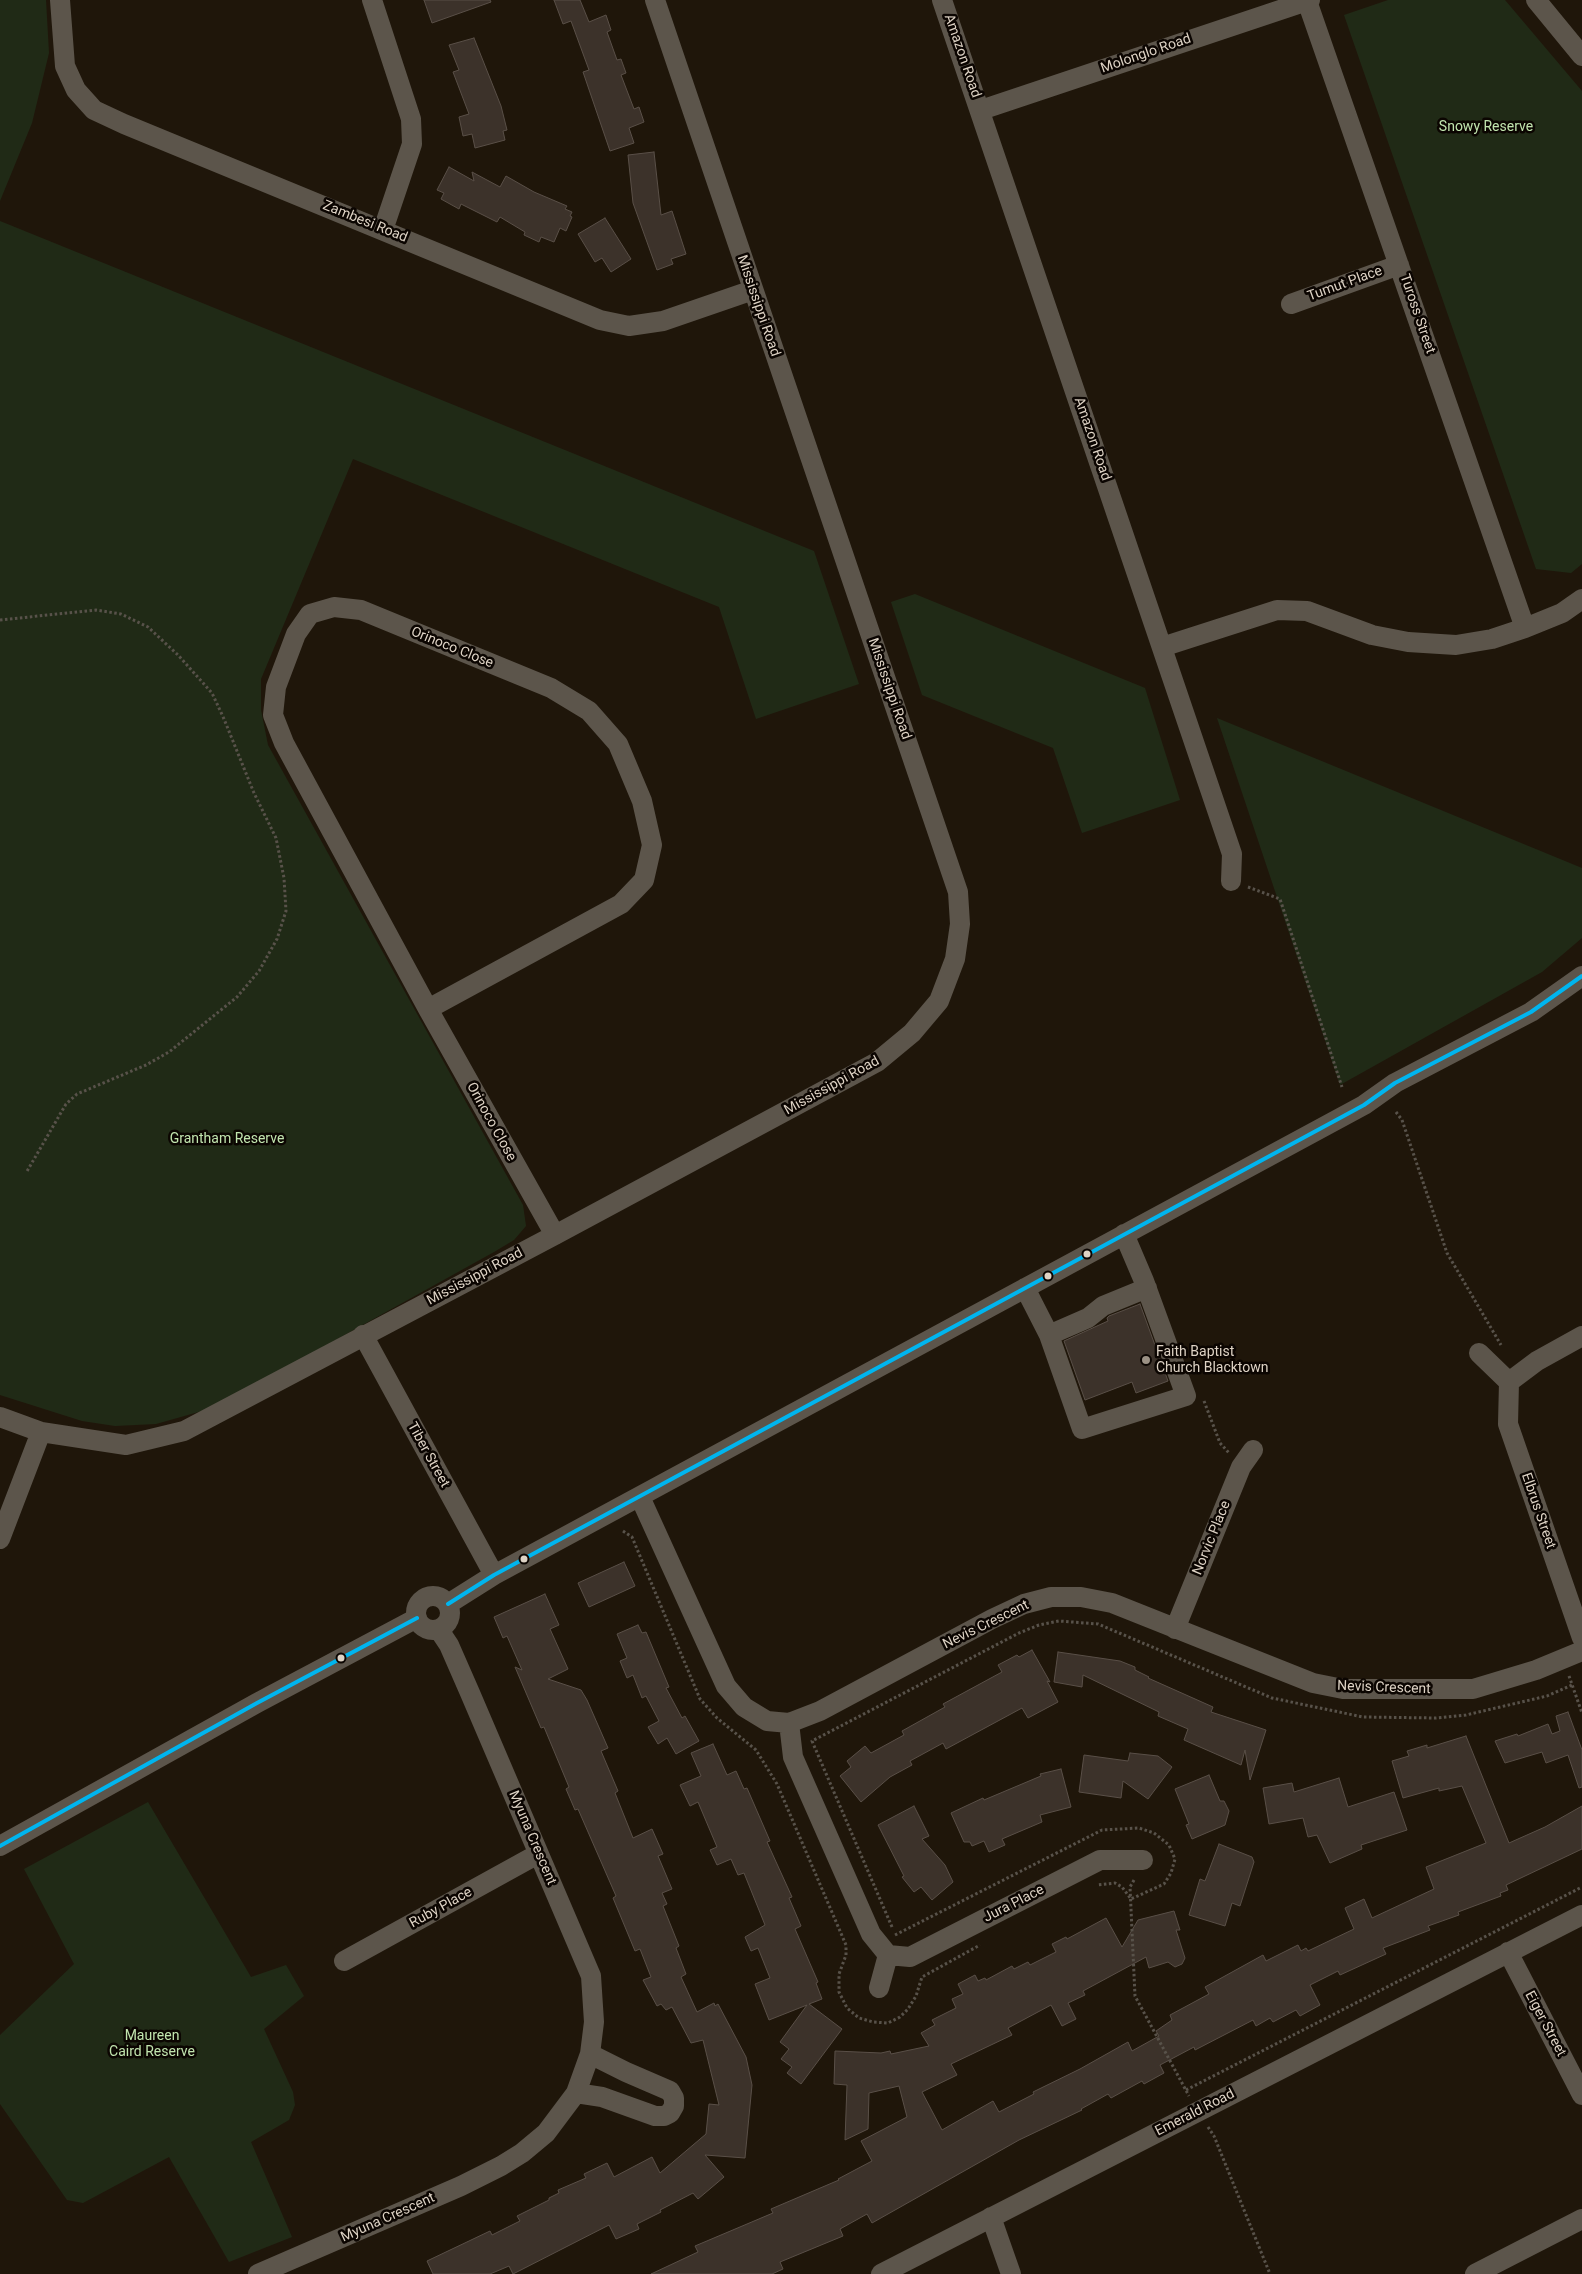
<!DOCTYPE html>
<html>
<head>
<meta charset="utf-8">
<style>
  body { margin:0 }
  canvas { display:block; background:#1f160a }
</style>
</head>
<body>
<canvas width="1582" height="2274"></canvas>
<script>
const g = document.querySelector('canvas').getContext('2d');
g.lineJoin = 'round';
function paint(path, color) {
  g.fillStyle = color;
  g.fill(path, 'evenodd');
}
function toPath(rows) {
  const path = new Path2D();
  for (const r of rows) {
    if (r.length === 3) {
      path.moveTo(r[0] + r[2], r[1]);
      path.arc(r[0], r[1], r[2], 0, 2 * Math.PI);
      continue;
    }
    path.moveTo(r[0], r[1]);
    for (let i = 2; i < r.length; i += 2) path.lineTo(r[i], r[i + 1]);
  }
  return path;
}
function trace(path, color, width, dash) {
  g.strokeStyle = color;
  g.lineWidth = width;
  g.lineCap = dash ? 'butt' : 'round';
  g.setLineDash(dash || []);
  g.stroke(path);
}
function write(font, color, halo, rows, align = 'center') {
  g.font = font + ' Roboto,sans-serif';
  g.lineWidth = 5;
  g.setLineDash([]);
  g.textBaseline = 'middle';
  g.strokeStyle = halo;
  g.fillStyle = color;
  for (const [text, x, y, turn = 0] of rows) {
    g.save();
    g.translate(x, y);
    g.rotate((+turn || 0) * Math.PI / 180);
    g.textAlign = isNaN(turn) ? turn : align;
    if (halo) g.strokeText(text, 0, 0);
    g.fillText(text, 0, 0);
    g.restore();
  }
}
paint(toPath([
  [0,0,46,0,49,53,32,123,0,201],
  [1388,0,1505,0,1582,91,1582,564,1571,573,1536,569,1344,15],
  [0,221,814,551,859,684,756,719,719,607,353,459,261,679,261,710,268,745,523,1205,526,1226,514,1240,494,1252,233,1397,202,1411,156,1424,115,1426,82,1421,0,1395],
  [915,594,1145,688,1180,800,1082,833,1053,748,922,695,891,602],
  [1217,718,1582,868,1582,938,1542,972,1340,1085],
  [148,1802,251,1977,286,1965,304,1996,264,2029,293,2092,295,2105,289,2120,251,2142,292,2237,229,2262,169,2157,83,2203,67,2200,0,2104,0,2035,74,1964,24,1869]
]), '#202a16');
const building = toPath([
  [424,0,490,0,491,2,432,23,424,0],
  [554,0,580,0,589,22,606,15,611,30,607,32,617,60,621,59,626,73,621,75,634,109,639,107,644,122,629,128,634,143,610,151,583,72,589,70,571,21,563,24,554,0],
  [474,38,501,106,507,130,503,131,505,140,475,148,472,134,463,136,459,117,469,114,453,72,459,70,449,45,474,38],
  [654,152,661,215,672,211,686,254,671,259,673,264,657,270,633,203,628,155,654,152],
  [449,167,474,181,472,172,500,187,506,176,534,192,567,206,565,209,572,212,570,216,572,217,566,231,560,228,554,242,541,237,539,242,524,235,525,232,500,217,497,222,461,204,459,209,441,199,444,193,437,190,449,167],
  [605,218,631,259,611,272,602,258,595,262,578,234,605,218],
  [1140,1304,1168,1381,1136,1393,1132,1382,1085,1400,1064,1341,1108,1321,1107,1318,1109,1316,1140,1304],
  [624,1562,635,1586,589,1607,578,1583,624,1562],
  [545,1594,559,1625,550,1629,568,1669,548,1679,581,1690,587,1700,608,1748,601,1751,618,1791,615,1793,633,1838,652,1829,663,1854,658,1856,672,1889,662,1893,667,1904,663,1906,679,1946,676,1948,686,1974,681,1977,697,2012,714,2003,715,2006,718,2004,746,2057,752,2085,745,2158,705,2155,724,2177,698,2199,693,2193,660,2210,661,2212,637,2224,639,2229,616,2239,609,2225,513,2274,509,2266,490,2274,433,2274,427,2261,490,2231,492,2235,520,2221,517,2216,549,2200,549,2198,559,2193,558,2190,586,2178,584,2174,607,2163,614,2177,652,2157,660,2173,706,2134,709,2104,719,2105,703,2040,691,2043,672,2007,666,2010,661,2004,657,2006,643,1980,651,1977,640,1949,635,1951,613,1898,616,1896,578,1809,575,1810,566,1789,569,1787,544,1727,541,1728,515,1667,522,1670,507,1636,503,1638,494,1617,545,1594],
  [638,1625,642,1633,646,1632,669,1687,666,1688,682,1718,685,1716,699,1741,676,1754,667,1738,658,1744,648,1727,659,1721,646,1696,642,1698,633,1675,627,1678,620,1661,627,1658,617,1634,638,1625],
  [1032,1650,1050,1682,1047,1681,1058,1702,1028,1718,1022,1708,946,1749,943,1743,910,1761,912,1765,890,1777,861,1802,840,1776,851,1767,847,1761,865,1746,871,1753,904,1735,902,1731,945,1707,943,1704,1002,1672,998,1665,1017,1655,1019,1657,1032,1650],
  [1058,1652,1120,1661,1135,1667,1135,1670,1149,1677,1148,1678,1213,1707,1211,1712,1266,1730,1250,1780,1245,1750,1241,1765,1184,1740,1188,1729,1158,1716,1159,1712,1083,1675,1082,1687,1054,1682,1058,1652],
  [1568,1712,1582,1750,1582,1787,1579,1788,1568,1755,1546,1763,1542,1752,1505,1763,1495,1741,1517,1734,1518,1736,1548,1724,1552,1734,1560,1731,1556,1716,1568,1712],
  [1466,1736,1509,1843,1545,1827,1582,1806,1582,1849,1506,1885,1508,1890,1500,1893,1501,1896,1458,1912,1459,1915,1428,1926,1430,1930,1383,1948,1386,1954,1340,1975,1338,1971,1310,1985,1320,2005,1300,2016,1296,2010,1273,2022,1270,2018,1256,2026,1253,2020,1195,2050,1194,2047,1160,2065,1164,2073,1144,2084,1142,2081,1111,2098,1108,2094,1081,2109,1082,2110,1019,2140,872,2223,867,2214,840,2229,843,2236,780,2262,783,2269,772,2274,651,2274,698,2252,695,2246,773,2213,771,2209,839,2180,838,2179,872,2161,861,2141,907,2117,899,2086,869,2093,868,2129,845,2140,847,2085,834,2084,835,2051,881,2053,890,2051,891,2054,929,2046,921,2033,935,2025,932,2020,956,2008,952,1999,963,1994,958,1984,975,1975,978,1981,985,1978,986,1980,1012,1966,1014,1969,1028,1962,1030,1965,1056,1952,1052,1944,1066,1937,1067,1939,1106,1918,1122,1947,1138,1920,1174,1911,1180,1930,1176,1930,1185,1958,1182,1964,1175,1967,1168,1962,1149,1968,1146,1957,1083,1991,1085,1995,1068,2003,1076,2019,1062,2026,1051,2005,1008,2028,1012,2035,951,2064,957,2075,922,2092,942,2130,993,2101,999,2112,1034,2094,1033,2092,1080,2069,1128,2042,1132,2051,1159,2036,1156,2031,1172,2020,1170,2015,1209,1994,1205,1987,1263,1955,1266,1961,1298,1945,1301,1951,1306,1948,1308,1951,1354,1929,1345,1908,1364,1899,1372,1918,1434,1889,1426,1867,1486,1843,1462,1786,1439,1791,1439,1788,1403,1798,1392,1761,1409,1756,1407,1751,1427,1745,1427,1748,1466,1736],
  [713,1744,727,1775,736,1771,744,1789,747,1788,770,1841,767,1842,792,1897,789,1898,801,1926,795,1929,818,1982,816,1983,822,1999,809,2004,842,2029,801,2084,787,2073,792,2067,781,2059,789,2049,780,2042,807,2005,769,2020,755,1984,770,1978,758,1948,751,1951,745,1937,765,1925,744,1873,738,1875,731,1859,717,1865,710,1850,717,1847,698,1802,690,1806,680,1785,701,1776,691,1753,713,1744],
  [1130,1753,1158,1756,1172,1767,1148,1799,1123,1781,1121,1798,1079,1792,1084,1755,1128,1761,1130,1753],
  [1061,1769,1071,1807,1040,1815,1042,1822,1002,1839,1005,1845,989,1852,984,1841,972,1846,970,1842,964,1842,951,1813,983,1798,984,1800,1041,1776,1040,1774,1061,1769],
  [1209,1775,1220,1801,1224,1801,1229,1811,1225,1825,1192,1839,1186,1825,1189,1824,1175,1789,1209,1775],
  [1339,1778,1348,1807,1394,1792,1407,1830,1361,1845,1362,1849,1330,1863,1317,1835,1308,1837,1303,1818,1269,1824,1263,1788,1292,1783,1294,1792,1339,1778],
  [914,1806,929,1836,922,1839,945,1865,953,1882,932,1900,921,1887,914,1892,902,1877,904,1876,878,1825,914,1806],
  [1219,1844,1252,1857,1254,1862,1240,1906,1232,1903,1225,1926,1189,1915,1200,1879,1205,1881,1219,1844]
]);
paint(building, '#3c322a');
trace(building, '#594f47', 1);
trace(toPath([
  [0,620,96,610,121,614,148,627,178,655,212,693,224,719,254,793,276,838,284,878,286,911,277,939,259,971,237,997,169,1052,146,1065,77,1094,66,1104,26,1173],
  [1248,887,1280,899,1342,1087],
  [1396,1112,1402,1120,1447,1253,1501,1345],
  [1204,1401,1220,1443,1229,1453],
  [623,1531,632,1537,700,1699,717,1718,756,1750,777,1784,846,1945,846,1955,839,1974,839,1992,847,2008,859,2018,873,2022,888,2023,900,2017,908,2009,916,1996,922,1977,980,1945],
  [1569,1676,1582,1713],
  [1134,1880,1130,1887,1135,1996,1189,2096],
  [892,1927,812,1741,1019,1633,1039,1625,1059,1621,1098,1624,1272,1698,1363,1717,1436,1718,1466,1715,1547,1696,1572,1685],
  [895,1935,1102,1830,1139,1828,1154,1833,1169,1845,1175,1859,1171,1873,1164,1884,1131,1899,1122,1887,1115,1883,1097,1885],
  [1186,2090,1582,1887],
  [1208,2127,1214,2136,1270,2274]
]), '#58524a', 3, [2.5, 2.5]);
trace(toPath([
  [60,0,65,66,76,90,94,110,124,124,600,320,629,326,663,321,753,290],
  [372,0,411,119,412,144,383,230],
  [942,0,1232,854,1231,881],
  [1536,0,1582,56],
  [1307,1,1525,628],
  [981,110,1310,0],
  [1291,304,1399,265],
  [1162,647,1277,610,1307,611,1372,635,1408,642,1456,645,1492,639,1525,628,1562,613,1582,599],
  [428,1009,621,904,644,880,652,845,642,801,618,744,589,711,551,688,361,610,334,607,310,614,296,634,276,687,273,715,284,743,428,1009,555,1235],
  [1025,1288,1049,1335,1082,1429,1186,1396,1144,1281,1124,1234],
  [363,1335,494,1575],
  [1049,1335,1088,1318,1103,1306,1147,1288],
  [1582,1336,1537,1361,1509,1382,1508,1424,1582,1638],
  [1479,1353,1509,1382],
  [0,1417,41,1432,126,1445,184,1431,555,1235,877,1062,912,1033,939,1001,955,959,960,924,958,892,655,0],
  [640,1497,726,1686,744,1707,767,1721,789,1723,820,1711,992,1619,1024,1604,1051,1597,1081,1597,1112,1603,1313,1683,1343,1689,1473,1689,1536,1670,1582,1651],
  [0,1539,41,1432],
  [433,1613,17],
  [448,1604,494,1575,1364,1105,1395,1083,1531,1012,1582,976],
  [1175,1629,1241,1467,1253,1450],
  [789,1723,793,1757,871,1934,888,1955,879,1988],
  [0,1846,257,1703,417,1618],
  [1508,1952,1582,2095],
  [888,1955,910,1957,1100,1860,1143,1860],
  [344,1961,538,1854],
  [576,2093,602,2097,655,2116,664,2116,670,2113,674,2106,674,2098,670,2091,626,2072,590,2054],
  [991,2217,1011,2274],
  [258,2274,461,2186,501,2166,522,2153,546,2133,576,2093,590,2054,594,2022,591,1976,470,1693,449,1645,439,1630],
  [881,2274,1582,1915],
  [1475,2274,1582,2219]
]), '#5c554b', 20);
trace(toPath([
  [448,1604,494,1575,1364,1105,1395,1083,1531,1012,1582,976],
  [0,1846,257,1703,417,1618]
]), '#00b5ef', 4);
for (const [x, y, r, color] of [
  [1087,1254,4.5,"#ded3c5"],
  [1048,1276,4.5,"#ded3c5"],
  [1146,1360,5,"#9b9184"],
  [524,1559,4.5,"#ded3c5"],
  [341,1658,4.5,"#ded3c5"]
]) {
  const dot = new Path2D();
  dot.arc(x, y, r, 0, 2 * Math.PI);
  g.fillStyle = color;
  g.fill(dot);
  trace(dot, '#0b0501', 2);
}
write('14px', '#ded3c5', '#0b0501', [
  ["Molonglo Road",1146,54,-19],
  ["Amazon Road",962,56,71],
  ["Zambesi Road",365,222,22],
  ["Tumut Place",1345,284,-20],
  ["Mississippi Road",758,306,71],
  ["Tuross Street",1417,314,71],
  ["Amazon Road",1092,439,71],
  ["Orinoco Close",452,648,22],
  ["Mississippi Road",889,689,71],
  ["Mississippi Road",832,1086,-29],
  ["Orinoco Close",491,1122,61],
  ["Mississippi Road",475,1277,-28],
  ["Tiber Street",428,1455,61],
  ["Elbrus Street",1538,1511,71],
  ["Norvic Place",1212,1538,-68],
  ["Nevis Crescent",986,1625,-26],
  ["Nevis Crescent",1384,1688,2],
  ["Myuna Crescent",532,1838,67],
  ["Jura Place",1014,1904,-27],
  ["Ruby Place",441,1908,-29],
  ["Eiger Street",1545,2024,62],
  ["Emerald Road",1195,2113,-27],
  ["Myuna Crescent",388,2218,-24]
]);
write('14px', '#c1e4ae', '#0b0501', [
  ["Snowy Reserve",1486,127],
  ["Grantham Reserve",227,1139],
  ["Maureen",152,2036],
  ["Caird Reserve",152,2052]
]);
write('14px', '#ded3c5', '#0b0501', [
  ["Faith Baptist",1156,1352],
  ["Church Blacktown",1156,1368]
], 'left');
</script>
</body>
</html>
